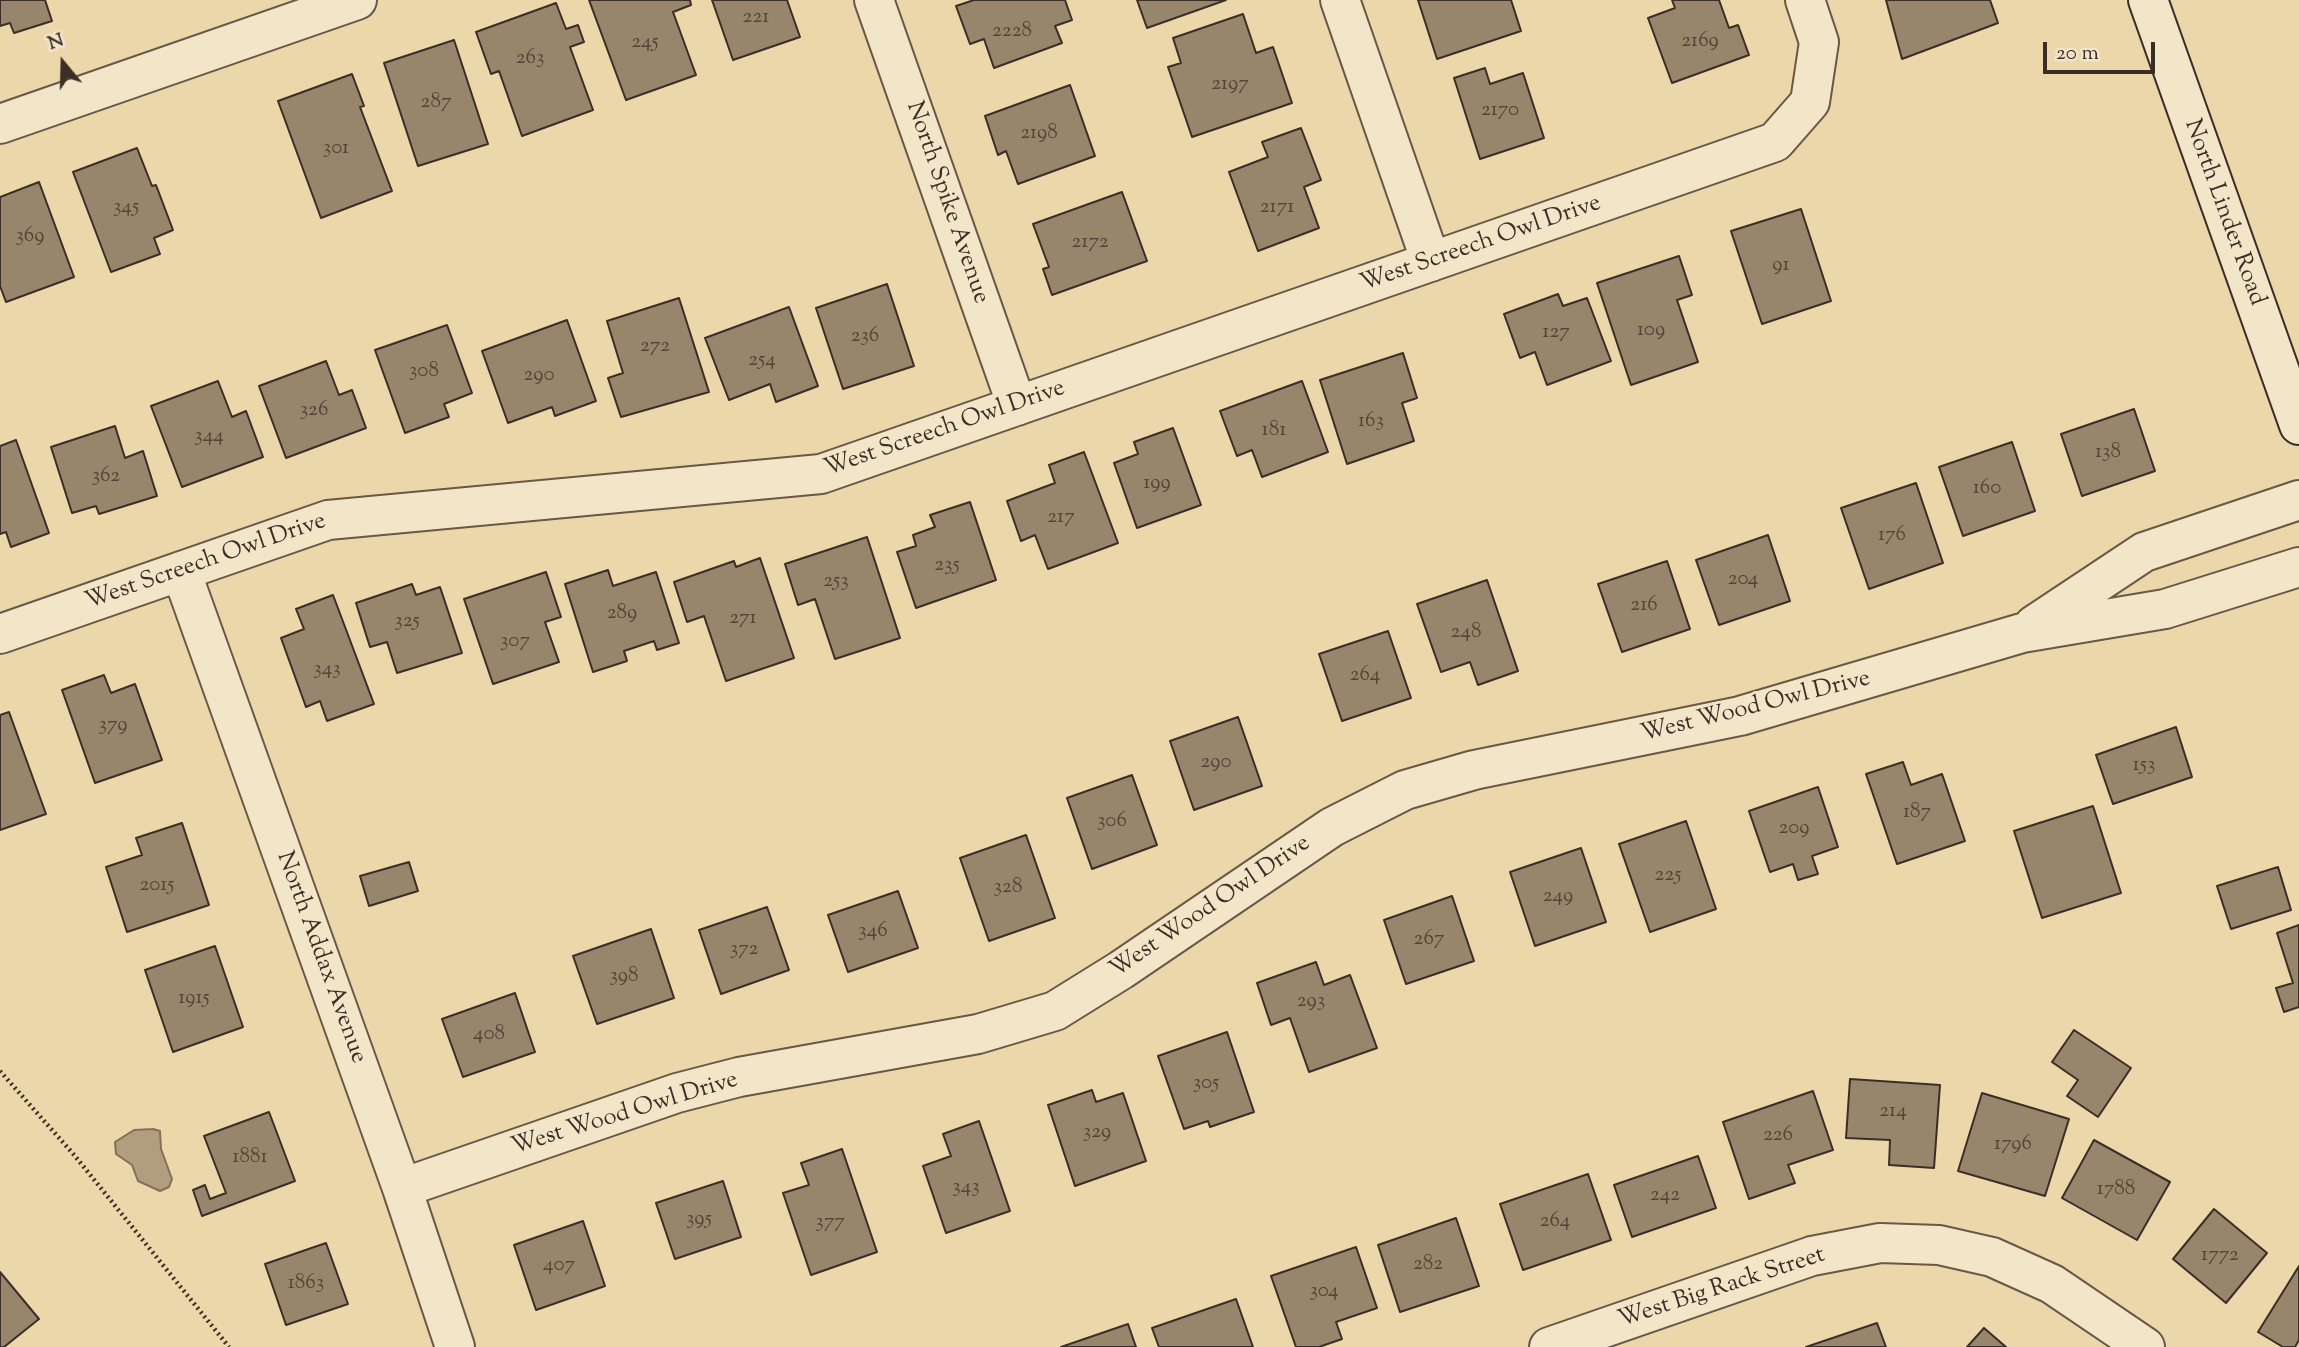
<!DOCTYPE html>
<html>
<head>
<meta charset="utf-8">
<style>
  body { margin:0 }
  #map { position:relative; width:2299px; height:1347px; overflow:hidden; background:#ecd7ab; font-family:"Sorts Mill Goudy",serif }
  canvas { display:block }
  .north { position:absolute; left:28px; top:28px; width:70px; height:70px; -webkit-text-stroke:5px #f3e5c8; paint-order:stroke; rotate:341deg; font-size:19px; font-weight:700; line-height:28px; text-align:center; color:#3b2e27 }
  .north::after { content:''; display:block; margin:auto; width:24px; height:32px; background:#3b2e27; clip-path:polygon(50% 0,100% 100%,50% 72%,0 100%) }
  .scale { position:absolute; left:2043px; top:42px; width:112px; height:32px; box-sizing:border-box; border:4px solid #3b2e27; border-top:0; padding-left:9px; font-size:21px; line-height:24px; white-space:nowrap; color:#3b2e27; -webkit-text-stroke:5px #f3e5c8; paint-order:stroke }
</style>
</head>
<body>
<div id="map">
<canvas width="2299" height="1347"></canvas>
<div class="north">N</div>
<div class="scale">20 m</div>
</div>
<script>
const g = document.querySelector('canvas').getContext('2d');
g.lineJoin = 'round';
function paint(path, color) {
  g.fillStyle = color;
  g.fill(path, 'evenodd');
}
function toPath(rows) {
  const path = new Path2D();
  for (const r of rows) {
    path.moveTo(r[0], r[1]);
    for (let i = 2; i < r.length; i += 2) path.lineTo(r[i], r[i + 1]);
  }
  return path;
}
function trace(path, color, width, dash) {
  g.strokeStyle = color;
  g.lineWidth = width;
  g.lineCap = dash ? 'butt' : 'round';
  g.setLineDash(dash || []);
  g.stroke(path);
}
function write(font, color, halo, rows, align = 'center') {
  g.font = font + ' "Sorts Mill Goudy",serif';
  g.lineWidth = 5;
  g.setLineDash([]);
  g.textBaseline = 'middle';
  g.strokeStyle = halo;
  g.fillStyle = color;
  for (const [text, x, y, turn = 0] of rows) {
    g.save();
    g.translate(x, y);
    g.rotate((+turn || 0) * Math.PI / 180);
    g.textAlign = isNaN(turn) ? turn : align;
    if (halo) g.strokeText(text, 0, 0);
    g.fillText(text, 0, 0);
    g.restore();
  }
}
const water = toPath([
  [153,1129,160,1131,161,1149,172,1179,169,1187,160,1191,138,1181,132,1165,116,1154,115,1142,134,1130,153,1129]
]);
paint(water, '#b09e7e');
trace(water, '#81715b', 2);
const building = toPath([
  [0,0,45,0,52,21,14,33,10,23,0,26,0,0],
  [589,0,690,0,691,5,673,12,696,75,626,100,589,0],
  [712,0,787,0,800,37,733,60,712,0],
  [974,0,1065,0,1072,20,1055,26,1062,43,994,68,984,39,970,44,956,6,974,0],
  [1137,0,1226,0,1147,28,1137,0],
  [1418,0,1511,0,1521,31,1437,59,1418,0],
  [1672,0,1719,0,1729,28,1738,25,1749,55,1672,83,1648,18,1675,8,1672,0],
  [1886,0,1990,0,1998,23,1902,59,1886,0],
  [556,3,566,29,578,25,584,42,570,47,593,110,522,136,499,71,491,74,476,32,556,3],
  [1243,14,1256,53,1273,47,1292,103,1192,137,1168,67,1181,63,1173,38,1243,14],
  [454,40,488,144,418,166,384,63,454,40],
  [1485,68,1490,84,1523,73,1544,138,1480,159,1454,78,1485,68],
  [352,74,364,106,360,107,392,191,321,218,278,101,352,74],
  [1070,85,1095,156,1018,184,1006,151,998,155,985,116,1070,85],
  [1301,128,1321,180,1304,187,1319,228,1258,251,1229,172,1268,157,1262,142,1301,128],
  [137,148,152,186,156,185,173,230,154,238,160,254,111,272,73,172,137,148],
  [39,182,74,277,6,302,0,286,0,197,39,182],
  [1122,192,1147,261,1052,295,1043,269,1049,267,1033,224,1122,192],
  [1801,209,1831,301,1762,324,1731,231,1801,209],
  [1679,256,1692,295,1677,300,1698,362,1631,385,1597,283,1679,256],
  [887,284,914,366,843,389,816,308,887,284],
  [1558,294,1563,306,1587,298,1611,361,1547,385,1535,352,1520,358,1504,314,1558,294],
  [679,298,709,392,621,417,608,378,623,373,607,321,679,298],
  [789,307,818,386,776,402,770,384,729,400,705,338,789,307],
  [567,320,596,401,555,416,552,407,508,423,482,351,567,320],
  [447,325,472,393,444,404,449,417,405,433,375,350,447,325],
  [1403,353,1417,398,1402,403,1414,441,1347,464,1320,380,1403,353],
  [326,361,339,395,352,390,366,428,286,458,259,386,326,361],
  [218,381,232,417,246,411,263,457,182,487,151,406,218,381],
  [1302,381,1328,452,1262,477,1252,450,1237,456,1220,411,1302,381],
  [2134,409,2155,471,2082,496,2061,434,2134,409],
  [115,426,125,458,143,451,157,496,99,514,96,506,72,513,51,447,115,426],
  [1173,428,1201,505,1137,528,1114,463,1138,454,1134,442,1173,428],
  [16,440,49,533,11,547,6,532,0,534,0,446,16,440],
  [2012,442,2035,511,1963,536,1939,467,2012,442],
  [1084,452,1118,543,1048,569,1035,535,1021,541,1007,501,1055,483,1049,465,1084,452],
  [1916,483,1943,563,1869,589,1841,508,1916,483],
  [970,502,996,580,916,608,897,552,916,546,913,535,935,527,930,515,970,502],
  [1768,535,1790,601,1719,625,1696,560,1768,535],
  [867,537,900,638,835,659,815,599,798,605,785,564,867,537],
  [760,558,794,658,726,681,704,616,687,622,674,582,734,561,736,567,760,558],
  [1667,561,1690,629,1622,652,1598,584,1667,561],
  [608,570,613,586,656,572,679,643,657,650,654,641,624,651,627,661,593,672,565,584,608,570],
  [546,572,561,617,545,622,559,662,493,684,464,599,546,572],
  [1487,580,1518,671,1478,685,1470,662,1441,672,1417,604,1487,580],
  [412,584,416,595,440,587,462,653,397,673,387,642,370,647,356,603,412,584],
  [333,595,374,704,327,721,320,701,306,707,281,638,304,629,296,609,333,595],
  [1388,631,1411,698,1342,721,1319,654,1388,631],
  [104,675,111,693,135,684,162,760,95,783,62,690,104,675],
  [9,712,46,814,0,830,0,715,9,712],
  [1238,717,1262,786,1194,810,1170,741,1238,717],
  [2176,727,2192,777,2113,804,2096,755,2176,727],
  [1903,762,1911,785,1942,774,1965,841,1897,864,1866,774,1903,762],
  [1132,775,1157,845,1092,869,1067,798,1132,775],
  [1818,787,1838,847,1812,856,1818,874,1798,880,1793,864,1770,872,1749,811,1818,787],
  [2093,806,2121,893,2042,918,2014,831,2093,806],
  [1686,821,1716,909,1650,932,1619,844,1686,821],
  [182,823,209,905,127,932,106,867,142,855,136,838,182,823],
  [1026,835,1055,918,989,941,960,858,1026,835],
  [1581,848,1606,922,1535,946,1510,872,1581,848],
  [409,862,418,891,369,906,360,876,409,862],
  [2278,867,2291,910,2231,929,2217,886,2278,867],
  [898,891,918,948,848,972,828,915,898,891],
  [1452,896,1474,961,1406,984,1384,920,1452,896],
  [767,907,789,970,721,994,699,930,767,907],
  [2299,925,2299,1007,2284,1012,2276,988,2293,983,2277,933,2299,925],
  [651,929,674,998,597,1024,573,956,651,929],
  [215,946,243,1027,173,1052,145,970,215,946],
  [1316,962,1324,985,1350,975,1377,1048,1309,1072,1290,1018,1271,1025,1257,983,1316,962],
  [515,993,535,1052,463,1077,442,1019,515,993],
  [2074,1030,2131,1068,2098,1117,2067,1096,2078,1080,2052,1062,2074,1030],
  [1227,1032,1254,1112,1210,1127,1208,1121,1184,1129,1158,1056,1227,1032],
  [1850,1079,1940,1085,1934,1168,1889,1165,1890,1140,1846,1138,1850,1079],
  [1092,1090,1096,1102,1123,1093,1146,1161,1075,1186,1048,1105,1092,1090],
  [1813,1091,1833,1150,1788,1165,1795,1183,1749,1199,1723,1122,1813,1091],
  [1982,1093,2069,1119,2045,1196,1958,1171,1982,1093],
  [269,1112,295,1181,202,1216,193,1190,205,1185,210,1199,226,1193,204,1136,269,1112],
  [979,1121,1010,1211,946,1233,923,1166,951,1156,943,1134,979,1121],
  [2094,1140,2170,1182,2137,1240,2062,1198,2094,1140],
  [842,1149,877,1252,811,1275,783,1193,809,1185,801,1163,842,1149],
  [1698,1156,1716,1208,1632,1237,1614,1185,1698,1156],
  [1588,1174,1611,1240,1523,1270,1500,1204,1588,1174],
  [723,1181,741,1237,675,1259,656,1203,723,1181],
  [2214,1209,2267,1253,2226,1303,2173,1259,2214,1209],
  [1456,1218,1479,1286,1400,1312,1378,1245,1456,1218],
  [583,1221,605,1286,536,1310,514,1245,583,1221],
  [326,1243,348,1304,286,1325,265,1264,326,1243],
  [1356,1247,1377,1308,1336,1322,1342,1339,1319,1347,1296,1347,1271,1276,1356,1247],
  [2299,1266,2299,1340,2295,1347,2283,1347,2258,1332,2299,1266],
  [0,1272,39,1319,4,1347,0,1347,0,1272],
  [1236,1299,1253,1347,1159,1347,1152,1328,1236,1299],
  [1877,1323,1886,1347,1806,1347,1877,1323],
  [1128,1324,1136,1347,1061,1347,1128,1324],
  [1984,1328,2006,1347,1967,1347,1984,1328]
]);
paint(building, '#97866c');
trace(building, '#3b2e27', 2);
const minor = toPath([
  [874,0,1017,406],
  [1340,0,1431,262],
  [0,124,357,0],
  [181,571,402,1188,455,1347],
  [2034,625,2144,552,2299,500],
  [0,634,328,520,821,474,1775,142,1810,102,1819,42,1805,0],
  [402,1188,677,1093,739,1077,978,1034,1055,1011,1121,970,1332,827,1405,790,1474,770,1740,716,2022,633,2165,609,2299,567],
  [1549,1347,1812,1256,1880,1243,1939,1245,1992,1257,2052,1284,2145,1347]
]);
const secondary = toPath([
  [2148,0,2299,425]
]);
trace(minor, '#675848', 42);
trace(secondary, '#3b2e27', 42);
trace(toPath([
  [0,1071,75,1156,229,1347]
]), '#3b2e27', 4.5, [2, 3.5]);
trace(minor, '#f3e5c8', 38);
trace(secondary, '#f3e5c8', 38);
write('21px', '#524438', null, [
  ["221",756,18],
  ["2228",1012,32],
  ["2169",1700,42],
  ["245",645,43],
  ["263",530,59],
  ["2197",1230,85],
  ["287",436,103],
  ["2170",1500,111],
  ["2198",1039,134],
  ["301",336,149],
  ["345",126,208],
  ["2171",1277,208],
  ["369",30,237],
  ["2172",1090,243],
  ["91",1781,266],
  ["109",1651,331],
  ["127",1556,333],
  ["236",865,337],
  ["272",655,347],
  ["254",762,361],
  ["308",424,372],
  ["290",539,376],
  ["326",314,411],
  ["163",1371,422],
  ["181",1274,431],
  ["344",209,437],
  ["138",2108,453],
  ["362",106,477],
  ["199",1157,484],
  ["160",1987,489],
  ["217",1061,518],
  ["176",1892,536],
  ["235",947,566],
  ["204",1743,580],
  ["253",836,582],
  ["216",1644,606],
  ["289",622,614],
  ["271",743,619],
  ["325",407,622],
  ["248",1466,633],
  ["307",515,642],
  ["343",327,670],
  ["264",1365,676],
  ["379",113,726],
  ["290",1216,763],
  ["153",2144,766],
  ["187",1917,813],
  ["306",1112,822],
  ["209",1794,829],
  ["225",1668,876],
  ["2015",157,886],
  ["328",1008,888],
  ["249",1558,897],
  ["346",873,932],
  ["267",1429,940],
  ["372",744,950],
  ["398",624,977],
  ["1915",194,999],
  ["293",1311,1002],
  ["408",489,1035],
  ["305",1206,1084],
  ["214",1893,1112],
  ["329",1097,1133],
  ["226",1778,1136],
  ["1796",2013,1145],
  ["1881",250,1158],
  ["343",966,1188],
  ["1788",2116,1190],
  ["242",1665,1196],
  ["395",699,1220],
  ["264",1555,1222],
  ["377",830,1223],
  ["1772",2220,1256],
  ["282",1428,1265],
  ["407",559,1266],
  ["1863",306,1284],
  ["304",1324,1292]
]);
write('24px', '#3b2e27', '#f3e5c8', [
  ["North Spike Avenue",946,203,71],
  ["North Linder Road",2223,213,70],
  ["West Screech Owl Drive",1481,245,-19],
  ["West Screech Owl Drive",945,430,-19],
  ["West Screech Owl Drive",206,563,-19],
  ["West Wood Owl Drive",1756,708,-14],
  ["West Wood Owl Drive",1211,908,-34],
  ["North Addax Avenue",320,958,70],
  ["West Wood Owl Drive",625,1115,-17],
  ["West Big Rack Street",1722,1289,-18]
]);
</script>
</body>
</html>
